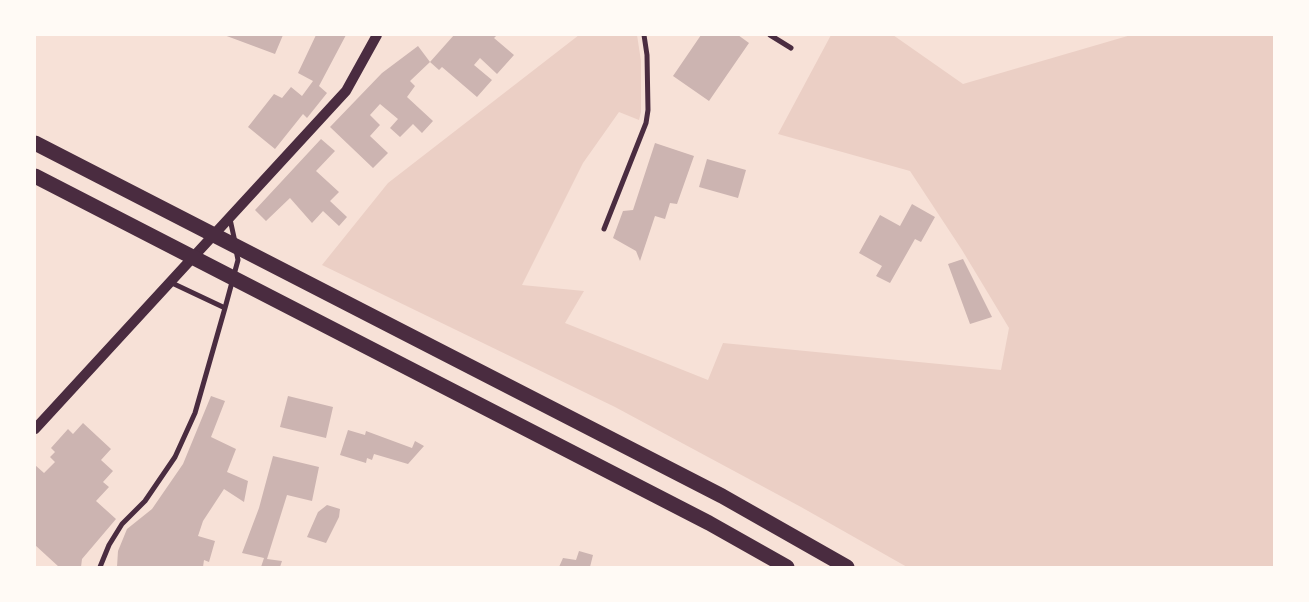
<!DOCTYPE html>
<html>
<head>
<meta charset="utf-8">
<style>
  body { margin:0 }
  #map { position:relative; width:1309px; height:602px; overflow:hidden; background:#f7e1d7; font-family:"Sofia Sans Condensed",sans-serif }
  canvas { display:block }
  .frame { position:absolute; inset:0; border:36px solid #fffaf5; pointer-events:none }
</style>
</head>
<body>
<div id="map">
<canvas width="1309" height="602"></canvas>
<div class="frame"></div>
</div>
<script>
const g = document.querySelector('canvas').getContext('2d');
g.lineJoin = 'round';
function paint(path, color) {
  g.fillStyle = color;
  g.fill(path, 'evenodd');
}
function toPath(rows) {
  const path = new Path2D();
  for (const r of rows) {
    path.moveTo(r[0], r[1]);
    for (let i = 2; i < r.length; i += 2) path.lineTo(r[i], r[i + 1]);
  }
  return path;
}
function trace(path, color, width, dash) {
  g.strokeStyle = color;
  g.lineWidth = width;
  g.lineCap = dash ? 'butt' : 'round';
  g.setLineDash(dash || []);
  g.stroke(path);
}
paint(toPath([
  [579,35,637,35,641,61,641,112,639,120,619,112,583,163,522,285,584,291,565,323,708,380,723,343,1001,370,1009,328,962,250,910,171,778,134,831,35,893,35,963,84,1131,35,1274,35,1274,567,907,567,801,507,615,407,322,265,388,183]
]), '#ebcfc5');
paint(toPath([
  [224,35,283,35,275,54],
  [316,35,346,35,319,86,327,93,307,118,303,114,275,149,248,127,274,94,282,98,291,87,302,96,313,81,298,73],
  [454,35,497,35,494,38,514,55,497,74,480,58,474,65,492,80,477,97,442,67,439,70,430,62],
  [701,35,738,35,749,43,709,101,673,76],
  [418,46,430,62,410,81,415,86,407,97,433,121,422,133,413,124,400,137,390,128,398,119,380,104,370,115,380,125,370,136,388,153,373,168,330,127,382,73],
  [321,139,335,151,316,171,339,192,330,201,347,217,339,226,323,211,312,223,290,198,266,221,255,210],
  [655,143,694,156,677,204,670,203,665,219,655,216,640,261,636,251,613,238,623,211,633,210],
  [707,159,746,170,738,198,699,187],
  [912,204,935,217,921,242,915,239,890,283,876,276,882,266,859,253,880,215,900,226],
  [963,259,992,317,970,324,948,264],
  [211,396,225,401,211,437,236,449,227,472,248,481,244,502,224,489,203,521,198,536,215,541,209,562,204,560,203,567,117,567,118,551,127,529,152,509,183,464],
  [288,396,333,407,326,438,280,427],
  [83,423,111,449,101,460,113,471,103,482,109,487,96,501,116,519,82,559,81,567,59,567,35,545,35,465,44,473,55,462,50,457,55,452,51,448,68,429,73,434],
  [348,430,365,435,366,431,412,448,415,441,424,446,408,464,374,454,372,460,367,458,366,463,340,455],
  [273,456,319,467,312,501,287,495,267,559,282,561,280,567,261,567,264,558,242,553,259,508],
  [327,505,340,509,339,517,326,543,307,537,318,512],
  [579,551,593,555,590,567,559,567,563,558,576,560]
]), '#ccb4b1');
trace(toPath([
  [770,35,791,48],
  [230,219,235,242],
  [604,229,646,123,648,110,647,55,644,35],
  [225,308,238,260,236,250],
  [100,567,109,545,122,524,145,501,175,457,195,413,225,308,172,283]
]), '#4a2c40', 5);
trace(toPath([
  [35,429,346,91,377,35]
]), '#4a2c40', 10);
trace(toPath([
  [35,143,722,496,847,567],
  [35,176,709,523,787,567]
]), '#4a2c40', 15);
</script>
</body>
</html>
